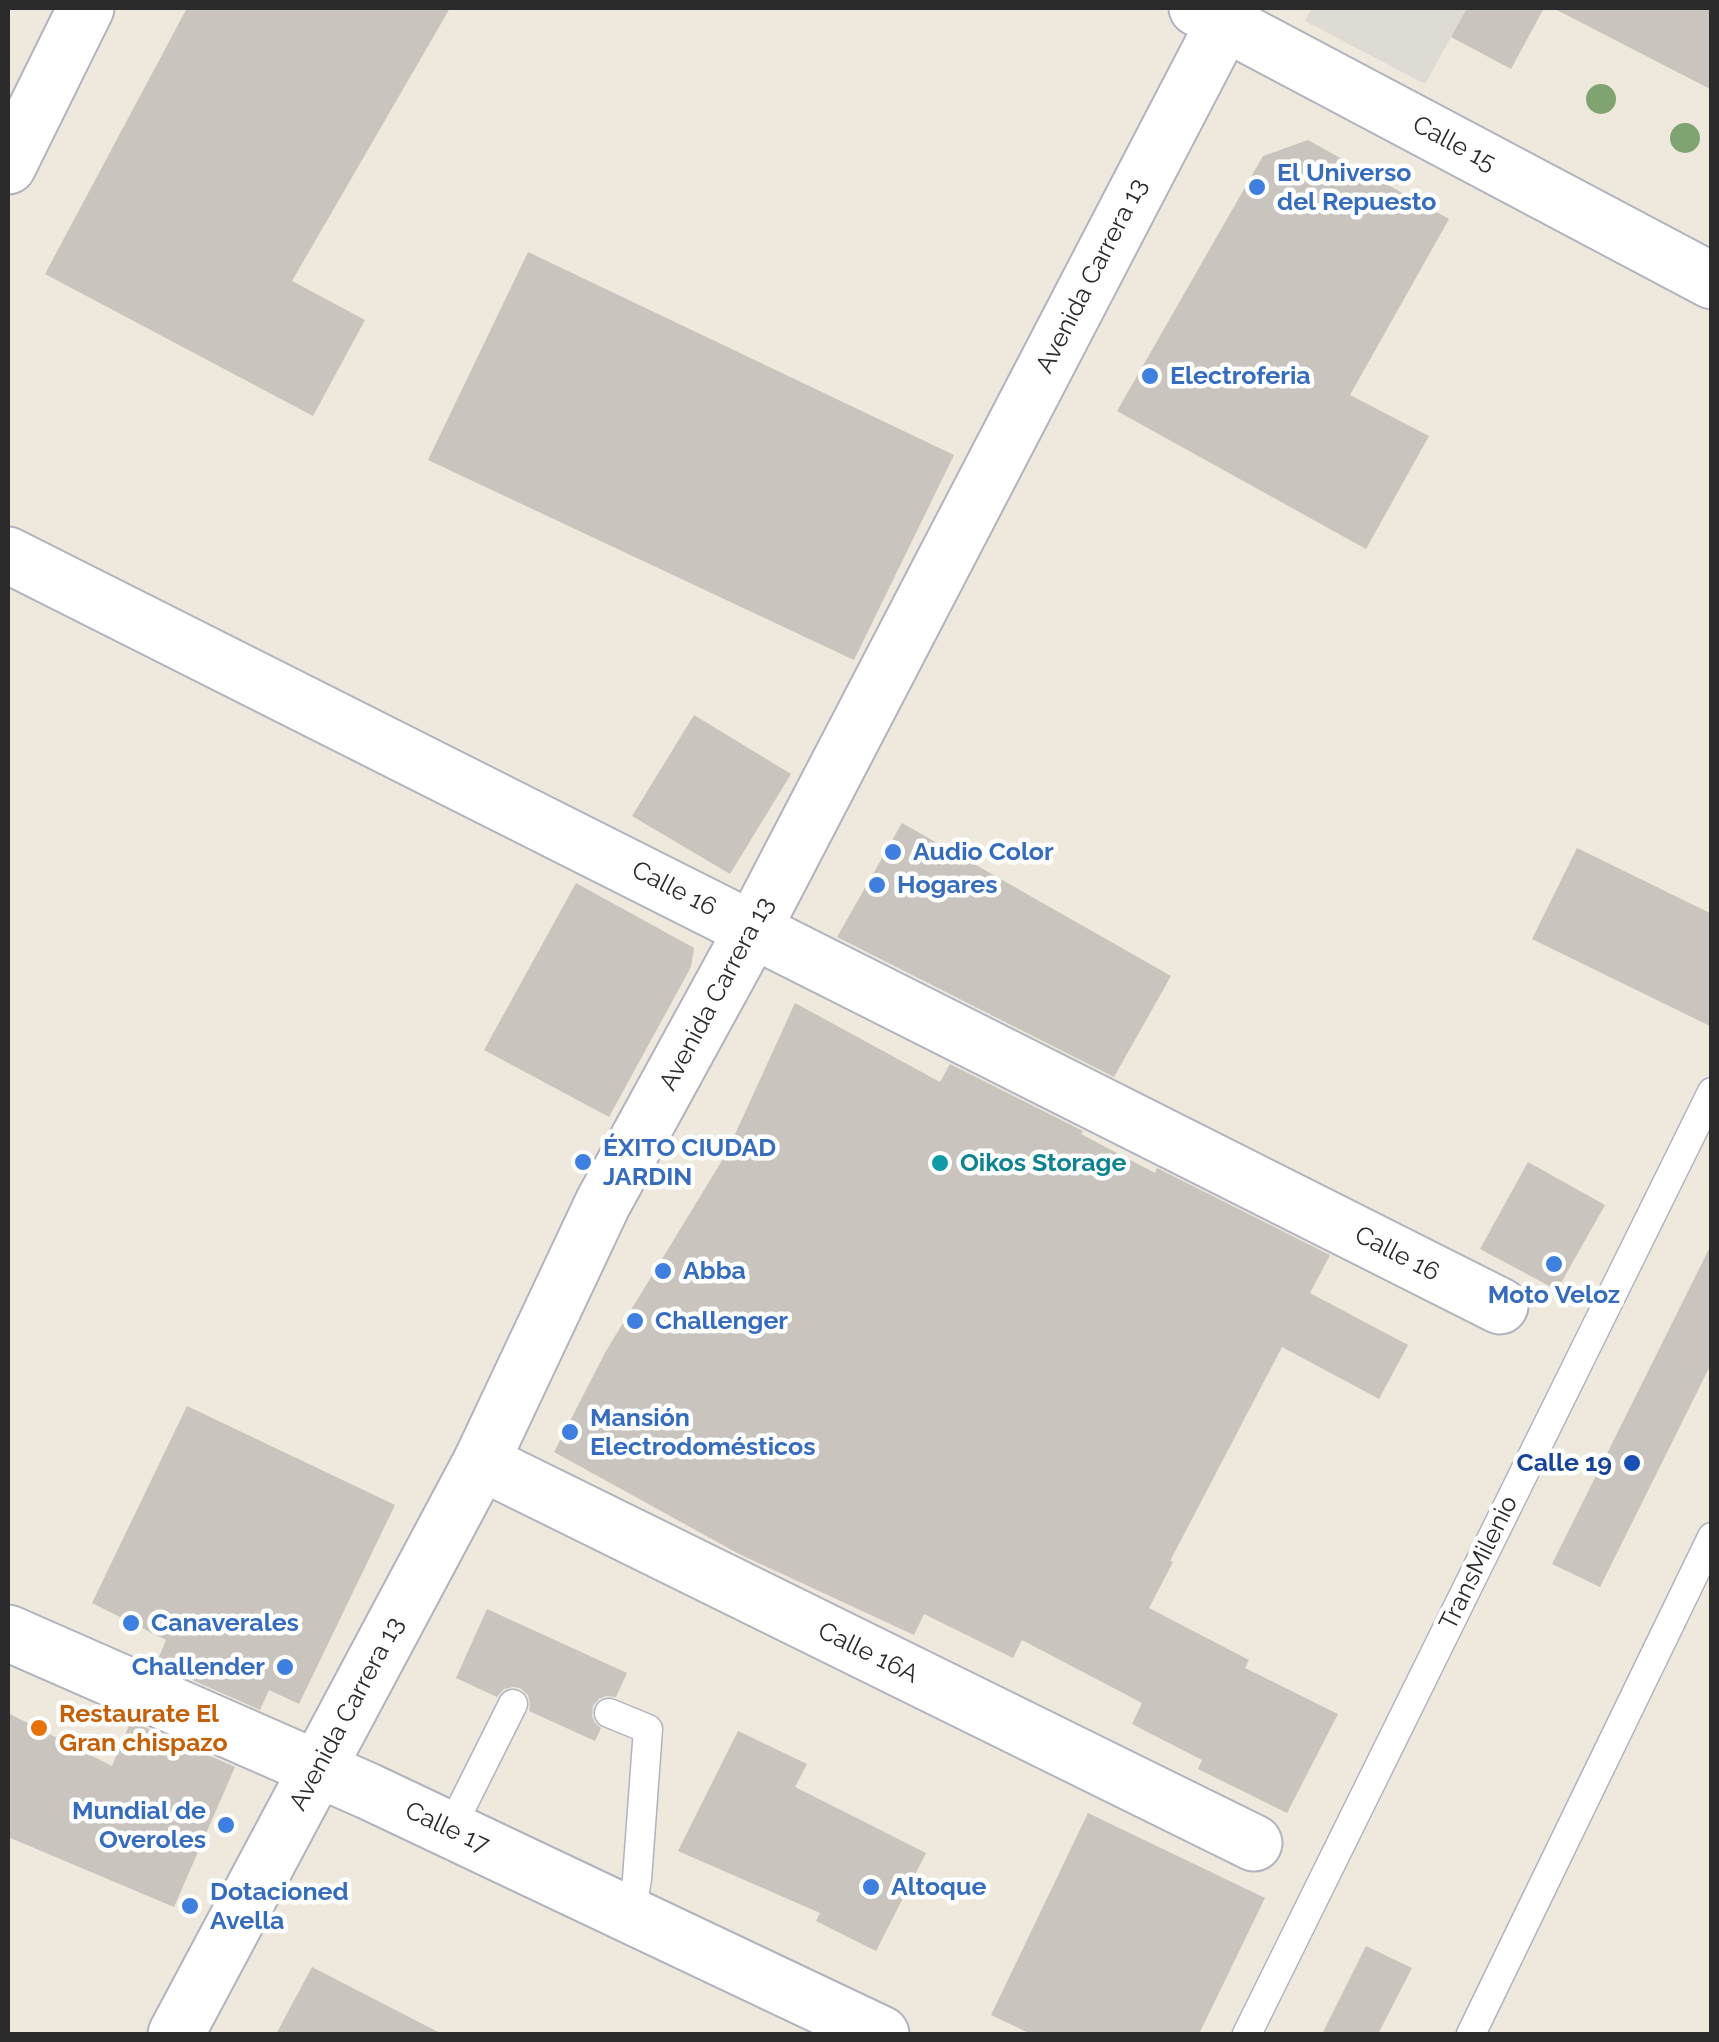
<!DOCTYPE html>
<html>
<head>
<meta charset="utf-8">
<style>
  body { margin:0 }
  #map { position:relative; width:1719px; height:2042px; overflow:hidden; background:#eee8dd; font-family:Raleway,sans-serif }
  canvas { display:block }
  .frame { position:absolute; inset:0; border:10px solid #2b2b2b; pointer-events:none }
</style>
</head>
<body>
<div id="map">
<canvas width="1719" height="2042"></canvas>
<div class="frame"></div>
</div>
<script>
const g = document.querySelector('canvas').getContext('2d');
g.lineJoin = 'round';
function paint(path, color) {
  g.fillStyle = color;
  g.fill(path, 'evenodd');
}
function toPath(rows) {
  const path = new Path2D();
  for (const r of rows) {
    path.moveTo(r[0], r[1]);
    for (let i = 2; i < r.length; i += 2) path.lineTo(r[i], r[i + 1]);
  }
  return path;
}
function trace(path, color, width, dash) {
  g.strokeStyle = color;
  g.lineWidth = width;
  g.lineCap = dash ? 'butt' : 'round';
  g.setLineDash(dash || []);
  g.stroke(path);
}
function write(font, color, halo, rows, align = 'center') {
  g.font = font + ' Raleway,sans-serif';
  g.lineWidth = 9;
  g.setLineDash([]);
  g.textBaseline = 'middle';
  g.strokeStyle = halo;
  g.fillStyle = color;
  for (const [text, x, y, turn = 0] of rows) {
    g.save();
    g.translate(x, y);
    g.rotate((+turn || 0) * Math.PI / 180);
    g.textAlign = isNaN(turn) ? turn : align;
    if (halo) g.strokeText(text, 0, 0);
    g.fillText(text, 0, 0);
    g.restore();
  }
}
paint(toPath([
  [1312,8,1467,8,1425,84,1305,21]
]), '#dedad4');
paint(toPath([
  [187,8,450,8,292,281,365,320,313,416,45,274],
  [1467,8,1544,8,1511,69,1451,37],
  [1553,8,1712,8,1712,90],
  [1308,140,1449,219,1350,395,1429,436,1366,549,1117,411,1263,156],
  [528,252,954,455,854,660,428,460],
  [694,715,791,774,730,874,632,816],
  [902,823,1171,976,1114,1077,837,937],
  [1577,848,1712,914,1712,1027,1532,939],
  [576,883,694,948,691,967,609,1117,484,1050],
  [795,1003,940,1082,950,1064,1083,1131,1081,1134,1155,1173,1157,1168,1330,1255,1310,1293,1408,1345,1379,1399,1282,1347,1170,1561,1173,1562,1149,1608,1249,1660,1245,1668,1338,1714,1287,1813,1198,1769,1202,1760,1132,1724,1142,1703,1022,1640,1013,1658,924,1614,914,1635,739,1554,554,1452,606,1351,726,1154],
  [1528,1162,1605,1205,1557,1290,1480,1249],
  [1712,1243,1712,1362,1600,1587,1552,1564],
  [187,1406,395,1505,299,1704,269,1690,260,1710,156,1664,166,1640,92,1603],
  [487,1609,627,1673,616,1697,606,1696,599,1699,593,1706,592,1716,595,1723,601,1728,595,1741,529,1711,530,1704,528,1695,520,1688,513,1687,504,1689,497,1697,456,1678],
  [8,1713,112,1766,131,1721,235,1767,174,1907,8,1837],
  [738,1731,807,1764,795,1787,926,1853,876,1951,816,1921,820,1913,678,1851],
  [1088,1813,1265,1898,1199,2034,1031,2034,991,2015],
  [1366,1946,1412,1968,1378,2034,1322,2034],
  [312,1967,442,2034,276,2034]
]), '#c9c4bd');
const lane = toPath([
  [609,1713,648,1729,637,1879,631,1916],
  [450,1830,513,1704],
  [1247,2034,1712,1092],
  [1471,2034,1712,1537]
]);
const street = toPath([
  [1197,8,1712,281],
  [8,555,1500,1306],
  [481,1462,1254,1843]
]);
const secondary = toPath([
  [8,166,86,8],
  [8,1633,368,1791,881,2034],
  [176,2034,481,1462,603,1203,753,929,1232,8]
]);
trace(lane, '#b1b3c0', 31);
trace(street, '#b1b3c0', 59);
trace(secondary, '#b1b3c0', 59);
trace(lane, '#fff', 28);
trace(street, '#fff', 55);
trace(secondary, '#fff', 55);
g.fillStyle = '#7fa471';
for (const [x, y] of [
  [1601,99],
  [1685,138]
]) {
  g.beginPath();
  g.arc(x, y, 15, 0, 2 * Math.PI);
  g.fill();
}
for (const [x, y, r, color] of [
  [1257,187,10,"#3f7fe0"],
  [1150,376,10,"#3f7fe0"],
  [893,852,10,"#3f7fe0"],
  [877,885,10,"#3f7fe0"],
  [583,1162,10,"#3f7fe0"],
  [940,1163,10,"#0f9aa8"],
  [1554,1264,10,"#3f7fe0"],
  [663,1271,10,"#3f7fe0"],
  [635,1321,10,"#3f7fe0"],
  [570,1432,10,"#3f7fe0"],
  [1632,1463,10,"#1a4fb4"],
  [131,1623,10,"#3f7fe0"],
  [285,1667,10,"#3f7fe0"],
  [39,1728,10,"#e8710a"],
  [226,1825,10,"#3f7fe0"],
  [871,1887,10,"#3f7fe0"],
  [190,1906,10,"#3f7fe0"]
]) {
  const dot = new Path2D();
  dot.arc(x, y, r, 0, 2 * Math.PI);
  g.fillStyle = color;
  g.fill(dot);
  trace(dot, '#fff', 4);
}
write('25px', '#2b2b2b', '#fff', [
  ["Calle 15",1454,144,28],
  ["Avenida Carrera 13",1092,276,-63],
  ["Calle 16",674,889,27],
  ["Avenida Carrera 13",717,994,-62],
  ["Calle 16",1397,1254,27],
  ["TransMilenio",1479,1563,-64],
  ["Calle 16A",868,1653,26],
  ["Avenida Carrera 13",347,1714,-62],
  ["Calle 17",447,1828,25]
]);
write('bold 25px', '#366cbe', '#fff', [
  ["El Universo",1277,173],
  ["del Repuesto",1277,202],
  ["Electroferia",1170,376],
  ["Audio Color",913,852],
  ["Hogares",897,885],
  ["ÉXITO CIUDAD",603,1148],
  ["JARDIN",603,1177],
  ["Abba",683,1271],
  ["Moto Veloz",1554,1295,"center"],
  ["Challenger",655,1321],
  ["Mansión",590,1418],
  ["Electrodomésticos",590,1447],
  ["Canaverales",151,1623],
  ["Challender",265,1667,"right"],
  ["Mundial de",206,1811,"right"],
  ["Overoles",206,1840,"right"],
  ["Altoque",891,1887],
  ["Dotacioned",210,1892],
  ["Avella",210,1921]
], 'left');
write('bold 25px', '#0d838f', '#fff', [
  ["Oikos Storage",960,1163]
], 'left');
write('bold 25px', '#164399', '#fff', [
  ["Calle 19",1612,1463]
], 'right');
write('bold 25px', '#c56008', '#fff', [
  ["Restaurate El",59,1714],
  ["Gran chispazo",59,1743]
], 'left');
</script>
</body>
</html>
